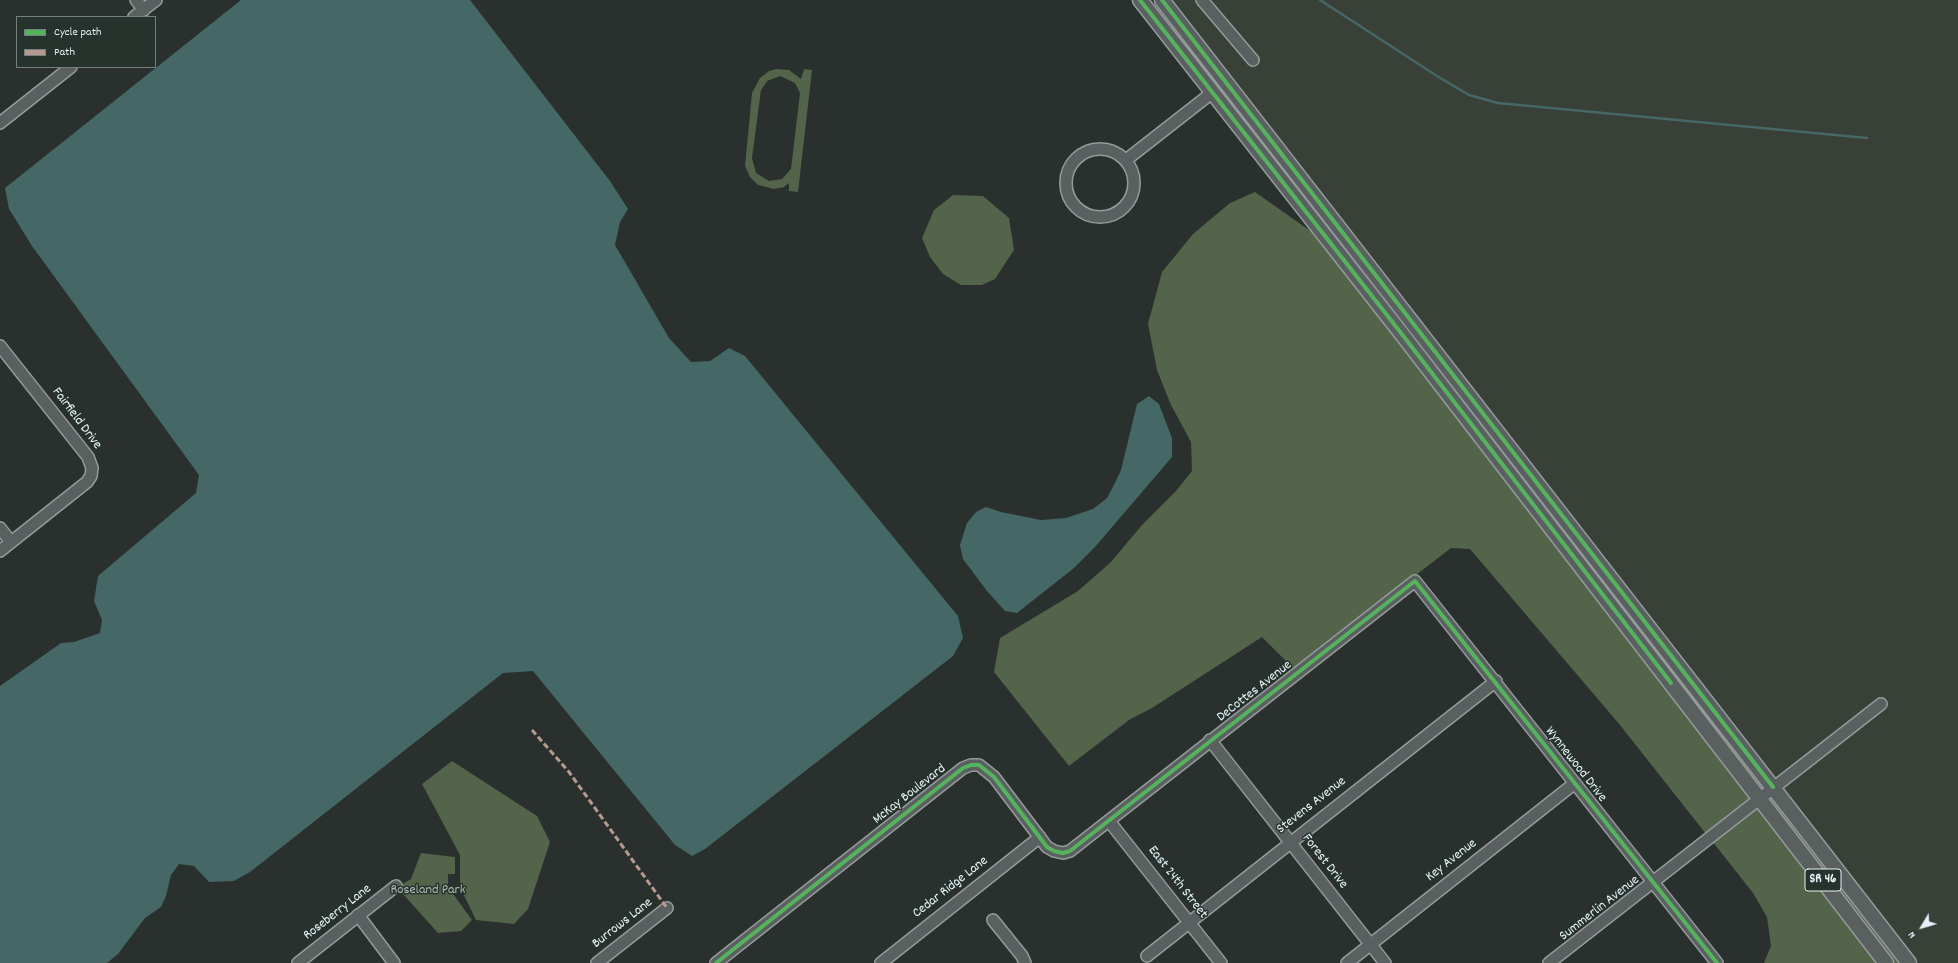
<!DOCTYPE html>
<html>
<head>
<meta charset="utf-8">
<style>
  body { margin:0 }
  #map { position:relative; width:1958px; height:963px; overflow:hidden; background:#29302d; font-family:Dekko,sans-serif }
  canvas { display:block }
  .legend { position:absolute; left:16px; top:16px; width:140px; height:52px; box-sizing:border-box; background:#26332d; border:1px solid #747f7e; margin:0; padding:5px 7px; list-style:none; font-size:12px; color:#e8f1f8 }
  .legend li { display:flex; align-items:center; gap:8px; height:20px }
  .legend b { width:20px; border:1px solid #747f7e }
  .north { position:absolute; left:1902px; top:907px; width:40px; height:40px; -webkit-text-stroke:3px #26332d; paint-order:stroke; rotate:232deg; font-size:11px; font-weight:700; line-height:16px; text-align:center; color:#e8f1f8 }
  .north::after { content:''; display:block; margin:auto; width:14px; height:18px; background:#e8f1f8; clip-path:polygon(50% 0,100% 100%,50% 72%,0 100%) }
</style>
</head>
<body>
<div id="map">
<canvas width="1958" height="963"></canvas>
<ul class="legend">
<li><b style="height:5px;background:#56b35d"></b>Cycle path</li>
<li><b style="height:5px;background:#b69a8f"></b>Path</li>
</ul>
<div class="north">N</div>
</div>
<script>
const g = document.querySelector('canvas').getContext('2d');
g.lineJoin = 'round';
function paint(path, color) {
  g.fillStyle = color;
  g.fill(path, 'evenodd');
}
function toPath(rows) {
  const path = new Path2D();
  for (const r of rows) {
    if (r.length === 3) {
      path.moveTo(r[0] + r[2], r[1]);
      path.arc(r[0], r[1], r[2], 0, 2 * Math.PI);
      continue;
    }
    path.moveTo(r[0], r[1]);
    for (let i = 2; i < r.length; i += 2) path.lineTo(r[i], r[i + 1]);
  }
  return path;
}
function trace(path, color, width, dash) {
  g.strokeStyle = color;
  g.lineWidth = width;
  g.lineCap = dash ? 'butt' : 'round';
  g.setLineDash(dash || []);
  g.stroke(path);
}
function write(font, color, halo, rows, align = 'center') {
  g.font = font + ' Dekko,sans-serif';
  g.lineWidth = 3;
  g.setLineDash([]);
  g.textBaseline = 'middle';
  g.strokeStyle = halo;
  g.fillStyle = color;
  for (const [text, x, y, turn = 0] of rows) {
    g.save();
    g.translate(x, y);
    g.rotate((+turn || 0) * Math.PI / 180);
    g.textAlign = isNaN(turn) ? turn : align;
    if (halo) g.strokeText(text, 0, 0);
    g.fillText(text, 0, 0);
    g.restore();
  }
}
paint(toPath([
  [1167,0,1958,0,1958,963,1919,963]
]), '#394038');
paint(toPath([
  [776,69,789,70,801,79,804,69,812,70,798,192,789,191,789,183,784,187,774,189,758,185,750,177,745,166,752,93,760,78,769,71],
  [780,76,795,83,800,93,791,169,782,179,769,181,756,173,752,158,761,90,767,81],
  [1255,192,1319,237,1753,798,1706,834,1620,725,1470,549,1451,548,1294,669,1262,637,1152,708,1129,720,1069,766,994,672,1000,638,1078,591,1111,562,1142,525,1176,491,1192,471,1191,442,1171,405,1157,370,1148,324,1162,272,1193,234,1230,203],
  [953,195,983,196,1009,218,1014,250,995,279,982,285,961,285,943,274,930,257,922,238,934,210],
  [1332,225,1767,787,1761,792,1331,236],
  [452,761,537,816,550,842,528,909,514,924,476,920,460,887,460,855,422,784],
  [1770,795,1902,963,1892,963,1768,800],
  [1758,805,1879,963,1764,963,1771,946,1767,917,1753,893,1712,841],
  [421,853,455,857,455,874,448,874,448,887,472,920,461,931,438,933,394,884,401,885,411,879]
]), '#53644a');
paint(toPath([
  [241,0,470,0,610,181,628,209,620,222,615,245,669,338,691,362,710,361,729,348,745,356,958,616,963,638,953,656,705,849,692,856,675,845,533,671,503,673,250,872,234,881,209,882,194,866,179,864,171,875,166,896,161,907,145,918,118,954,107,963,0,963,0,686,61,643,74,642,100,633,102,620,94,601,98,576,196,493,199,475,32,246,9,209,5,188],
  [1149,396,1159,404,1172,438,1172,457,1095,547,1074,568,1017,613,1005,611,987,591,963,559,960,545,967,523,976,512,986,507,1001,512,1041,520,1066,518,1093,509,1107,498,1114,485,1121,470,1137,404]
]), '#456866');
trace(toPath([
  [1320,0,1437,76,1469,95,1498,103,1867,138]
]), '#456866', 2.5);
const minor = toPath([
  [136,0,144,10],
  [1202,0,1253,60],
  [134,17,156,0],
  [0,123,71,67],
  [1100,183,34],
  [1126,160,1213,92],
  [0,346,88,457,92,468,91,476,87,482,0,551],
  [0,528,11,542],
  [1210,740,1385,963],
  [1109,821,1221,963],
  [358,915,394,963],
  [993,920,1022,956,1025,963],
  [1147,956,1496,681],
  [298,963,396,886],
  [597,963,667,908],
  [716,963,963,768,971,765,979,765,994,777,1047,847,1054,851,1063,853,1070,851,1415,581,1717,963],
  [881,963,1040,837],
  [1347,963,1575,783],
  [1549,963,1881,704]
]);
const major = toPath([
  [1140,0,1401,333,1886,963],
  [1162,0,1909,963]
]);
trace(minor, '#959a9a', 14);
trace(major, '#959a9a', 17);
trace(minor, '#5a6060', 11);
trace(major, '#5a6060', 14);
trace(toPath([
  [532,730,569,772,667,908]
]), '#b69a8f', 3, [6, 3]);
trace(toPath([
  [1140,0,1401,333,1671,683],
  [1162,0,1773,787],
  [716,963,963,768,971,765,979,765,994,777,1047,847,1054,851,1063,853,1070,851,1415,581,1717,963]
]), '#56b35d', 4);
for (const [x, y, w] of [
  [1823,880,36]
]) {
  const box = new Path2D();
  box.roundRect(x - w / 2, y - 11, w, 22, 3);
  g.fillStyle = '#26332d';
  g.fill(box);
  trace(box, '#e8f1f8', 1);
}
write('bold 13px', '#e8f1f8', null, [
  ["SR 46",1823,880]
]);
write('14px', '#e8f1f8', '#26332d', [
  ["Fairfield Drive",76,419,53],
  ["DeCottes Avenue",1255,692,-38],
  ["Wynnewood Drive",1575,765,52],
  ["McKay Boulevard",910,795,-38],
  ["Stevens Avenue",1312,806,-38],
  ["Key Avenue",1452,861,-38],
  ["Forest Drive",1324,862,52],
  ["East 24th Street",1177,883,52],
  ["Cedar Ridge Lane",951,888,-38],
  ["Summerlin Avenue",1600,909,-38],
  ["Roseberry Lane",338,913,-38],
  ["Burrows Lane",623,924,-38]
]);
write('14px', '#afbcb4', '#26332d', [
  ["Roseland Park",428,891]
]);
</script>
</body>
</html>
